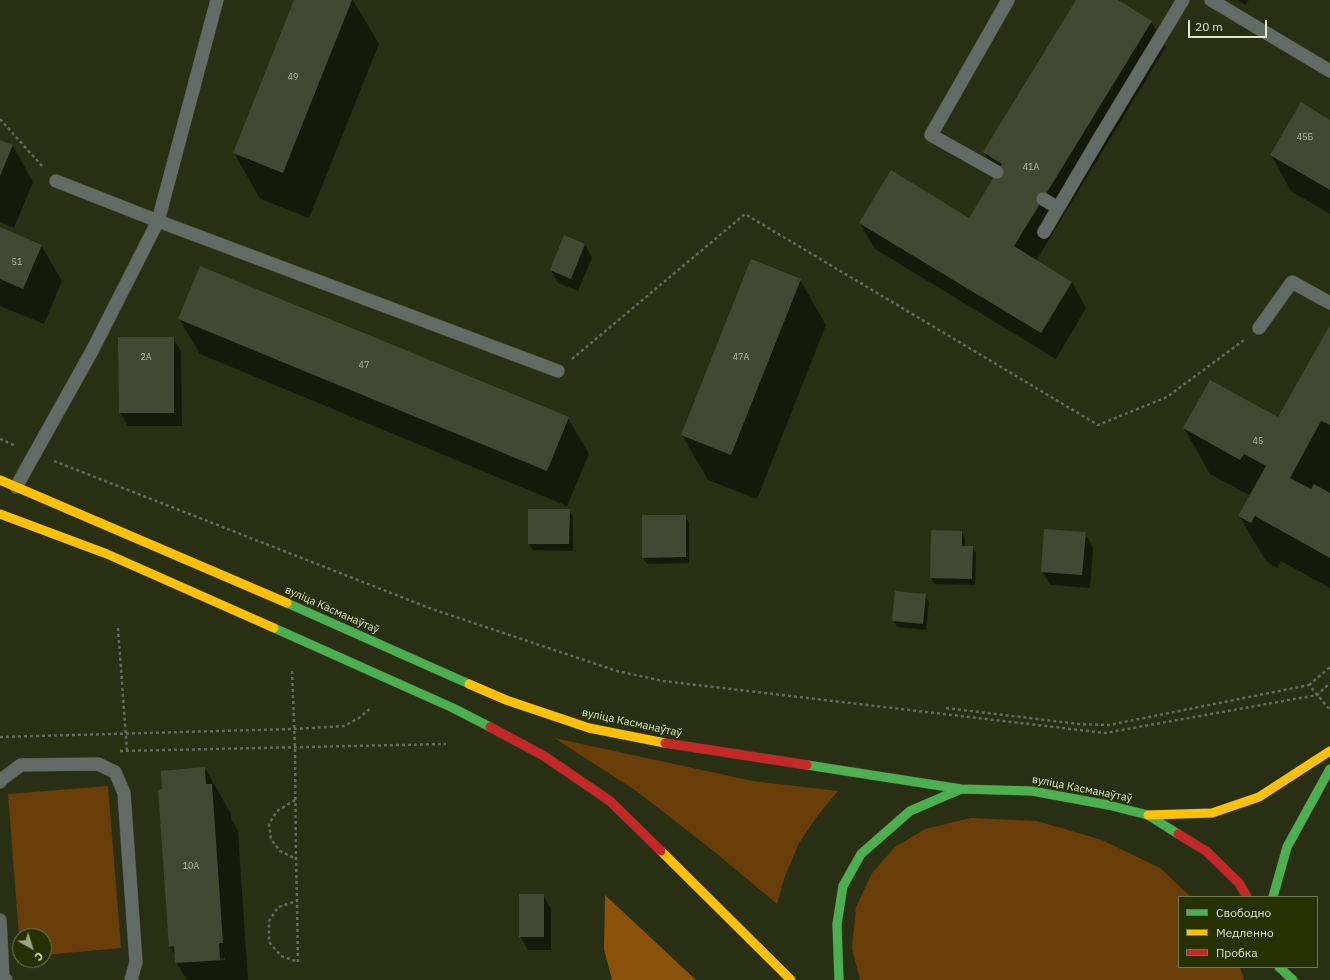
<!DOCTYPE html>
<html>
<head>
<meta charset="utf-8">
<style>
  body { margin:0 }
  #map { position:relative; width:1330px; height:980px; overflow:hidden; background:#292f13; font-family:"IBM Plex Sans",sans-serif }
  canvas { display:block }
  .legend { position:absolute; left:1178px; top:896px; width:140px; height:72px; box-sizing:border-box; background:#263000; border:1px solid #6f7851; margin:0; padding:5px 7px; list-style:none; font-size:12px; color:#dde5cb }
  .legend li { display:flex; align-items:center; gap:8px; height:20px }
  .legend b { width:20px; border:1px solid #6f7851 }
  .north { position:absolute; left:12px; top:928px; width:40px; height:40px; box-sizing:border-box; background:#263000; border:1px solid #6f7851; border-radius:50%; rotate:141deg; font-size:11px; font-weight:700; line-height:16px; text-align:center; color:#dde5cb }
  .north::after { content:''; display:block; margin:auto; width:14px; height:18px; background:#9ea58b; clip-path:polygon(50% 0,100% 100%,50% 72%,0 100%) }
  .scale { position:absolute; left:1188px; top:20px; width:79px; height:18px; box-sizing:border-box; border:2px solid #dde5cb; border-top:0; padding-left:5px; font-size:12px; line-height:14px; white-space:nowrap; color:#dde5cb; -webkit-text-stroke:3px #263000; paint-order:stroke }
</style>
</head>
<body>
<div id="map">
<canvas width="1330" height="980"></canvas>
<ul class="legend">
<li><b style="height:5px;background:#4caf50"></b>Свободно</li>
<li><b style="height:5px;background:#ffc107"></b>Медленно</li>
<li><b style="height:5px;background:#c62828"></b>Пробка</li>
</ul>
<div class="north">С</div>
<div class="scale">20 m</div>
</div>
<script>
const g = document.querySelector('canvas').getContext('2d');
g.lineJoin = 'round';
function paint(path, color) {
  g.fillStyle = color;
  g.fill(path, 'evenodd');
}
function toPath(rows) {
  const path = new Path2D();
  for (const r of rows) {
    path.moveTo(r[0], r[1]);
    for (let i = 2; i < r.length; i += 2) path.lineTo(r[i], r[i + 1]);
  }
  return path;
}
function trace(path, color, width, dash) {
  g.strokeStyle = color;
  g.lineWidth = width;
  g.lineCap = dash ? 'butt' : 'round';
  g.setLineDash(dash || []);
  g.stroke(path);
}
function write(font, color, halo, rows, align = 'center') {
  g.font = font + ' "IBM Plex Sans",sans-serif';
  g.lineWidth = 3;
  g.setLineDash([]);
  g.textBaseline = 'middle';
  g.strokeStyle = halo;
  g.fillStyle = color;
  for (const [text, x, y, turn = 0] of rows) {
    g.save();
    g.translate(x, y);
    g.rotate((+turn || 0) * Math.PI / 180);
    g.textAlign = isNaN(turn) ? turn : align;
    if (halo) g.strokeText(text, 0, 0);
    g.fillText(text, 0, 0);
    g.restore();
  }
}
paint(toPath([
  [554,738,753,781,838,791,818,815,799,843,785,876,777,904,711,849,635,790],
  [108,786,121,948,44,955,44,936,20,936,20,950,8,794],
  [971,818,1037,821,1102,840,1160,868,1191,897,1179,897,1179,967,1240,967,1244,980,860,980,852,948,856,907,872,873,895,847,925,829]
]), '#693e09');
paint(toPath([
  [605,895,696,980,612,980,604,949]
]), '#8a520a');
paint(toPath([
  [295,0,353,0,379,44,309,218,260,199,234,153],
  [1077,0,1116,0,1151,21,1166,47,1036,261,1072,282,1086,308,1056,359,875,249,860,223,969,219,997,174,984,152],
  [1237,0,1249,0,1245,5],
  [1330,121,1330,214,1291,191,1271,155],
  [0,141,13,146,33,182,14,228,0,222],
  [0,228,41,245,62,281,44,324,0,306],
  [585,244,592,258,578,291,558,283,551,270],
  [800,280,826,325,757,499,708,480,682,435],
  [179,319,568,418,589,454,567,506,200,354],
  [1330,327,1330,588,1281,561,1277,568,1266,561,1239,516,1251,496,1210,474,1184,428,1279,418],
  [119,338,173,338,181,351,182,426,128,426,120,413],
  [569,510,573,517,573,551,533,550,529,544],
  [685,516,689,522,689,563,647,564,643,558],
  [962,532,965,538,965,547,972,547,976,553,975,585,935,584,931,578],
  [1085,533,1093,547,1090,588,1050,585,1042,571],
  [925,595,929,602,926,630,897,627,893,620],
  [205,768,231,814,231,819,238,831,248,980,187,980,176,962,176,957,170,947],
  [225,958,225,960,192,962,192,960],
  [543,895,551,909,551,950,528,950,520,936]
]), '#0007');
paint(toPath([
  [294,0,352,0,283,173,233,153],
  [1076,0,1118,0,1152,21,1014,246,1072,282,1041,333,859,223,891,170,969,218,1002,164,983,152],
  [1301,102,1330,120,1330,190,1270,155],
  [0,140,13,145,0,176],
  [0,227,42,245,23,289,0,279],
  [564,235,585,244,571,279,550,270],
  [751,259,801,279,731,455,681,435],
  [200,266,569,417,547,471,178,319],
  [1330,325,1330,425,1321,421,1290,478,1311,489,1314,484,1330,493,1330,558,1255,516,1251,523,1238,516,1266,466,1244,454,1240,460,1183,428,1210,380,1278,417],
  [118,337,174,337,174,413,119,413],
  [528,509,570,509,569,544,528,544],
  [642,515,686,515,686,557,642,558],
  [1044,529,1086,532,1082,575,1041,572],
  [931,530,962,531,962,546,973,546,972,579,930,578],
  [895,591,926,594,923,624,892,621],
  [205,767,206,784,212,784,223,943,219,943,220,960,175,963,174,946,169,947,158,790,162,789,161,771],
  [519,894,544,894,544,937,519,937]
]), '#434832');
const lane = toPath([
  [1211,0,1330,71],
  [997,172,931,135,1008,0],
  [56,181,158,221,217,0],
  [1043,199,1058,208],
  [1044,232,1100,137,1183,0],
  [1259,328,1292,282,1330,303],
  [16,487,92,351,158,221,558,371],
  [0,782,2,779,21,765,98,764,115,772,124,793,136,962,131,980],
  [0,920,3,977,6,980]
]);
const fast = toPath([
  [287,603,469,684],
  [274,628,453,708,490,727],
  [807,765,961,789,1032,791,1108,805,1148,815,1178,834],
  [1273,897,1287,847,1330,769],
  [1279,967,1293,980],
  [839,980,837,924,843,886,861,854,910,811,961,789]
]);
const slow = toPath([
  [0,480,287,603],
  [0,514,107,554,274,628],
  [469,684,506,700,589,728,665,743],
  [1148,815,1212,813,1259,797,1330,751],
  [661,851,791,980]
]);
const jam = toPath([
  [490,727,544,756,610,801,661,851],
  [665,743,807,765],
  [1178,834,1206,851,1239,883,1247,897]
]);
trace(lane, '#444a33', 14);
trace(fast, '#444a33', 10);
trace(slow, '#444a33', 10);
trace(jam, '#444a33', 10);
trace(toPath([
  [0,119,42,166],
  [572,359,745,214,1098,425,1167,397,1244,340],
  [0,439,16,446],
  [54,461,432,609,617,671,663,681,1105,733,1317,695,1330,683],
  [118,628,127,751],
  [292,671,295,748,296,859,297,901,298,962,281,956,269,942,269,921,278,907,297,901],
  [1309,685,1330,667],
  [946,708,1079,724,1109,725,1309,685,1330,710],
  [0,737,293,729,344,726,359,718,371,708],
  [120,751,446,744],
  [295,800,277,811,269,824,271,839,280,851,296,859]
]), '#646b61', 2.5, [3, 3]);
trace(lane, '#626b65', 13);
trace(fast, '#4caf50', 9);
trace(slow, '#ffc107', 9);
trace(jam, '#c62828', 9);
write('9px', '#b6bea5', null, [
  ["49",293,77],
  ["45Б",1305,137],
  ["41А",1031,167],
  ["51",17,262],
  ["2А",146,357],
  ["47А",741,357],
  ["47",364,365],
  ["45",1258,441],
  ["10А",191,866]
]);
write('11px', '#dde5cb', '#263000', [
  ["вуліца Касманаўтаў",332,610,24],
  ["вуліца Касманаўтаў",632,723,12],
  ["вуліца Касманаўтаў",1082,789,11]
]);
</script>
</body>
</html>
